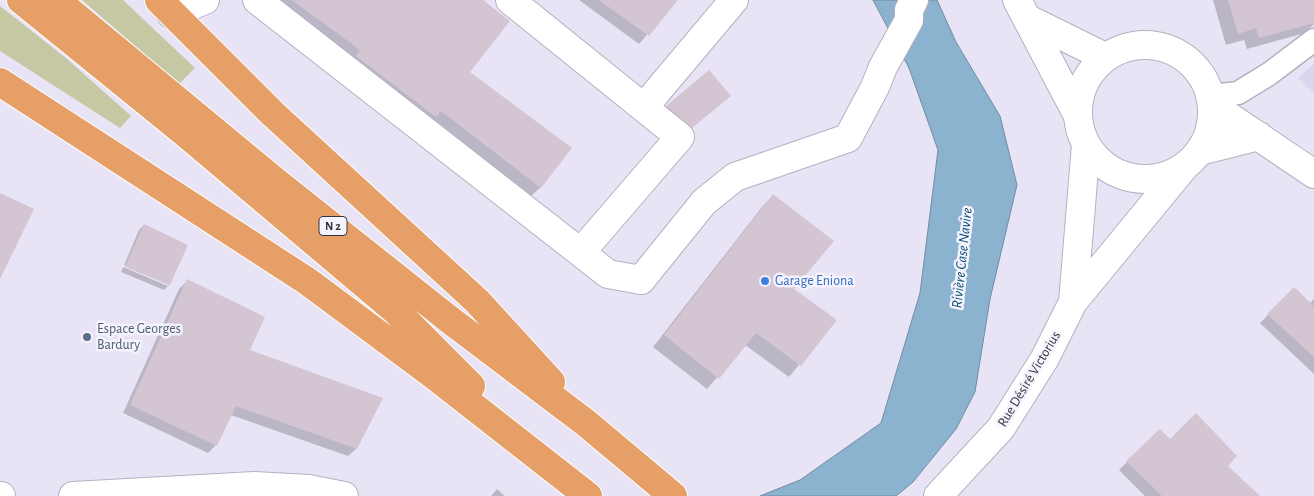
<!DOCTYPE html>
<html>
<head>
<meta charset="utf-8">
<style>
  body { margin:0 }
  canvas { display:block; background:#e8e4f6 }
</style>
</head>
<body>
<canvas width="1314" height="496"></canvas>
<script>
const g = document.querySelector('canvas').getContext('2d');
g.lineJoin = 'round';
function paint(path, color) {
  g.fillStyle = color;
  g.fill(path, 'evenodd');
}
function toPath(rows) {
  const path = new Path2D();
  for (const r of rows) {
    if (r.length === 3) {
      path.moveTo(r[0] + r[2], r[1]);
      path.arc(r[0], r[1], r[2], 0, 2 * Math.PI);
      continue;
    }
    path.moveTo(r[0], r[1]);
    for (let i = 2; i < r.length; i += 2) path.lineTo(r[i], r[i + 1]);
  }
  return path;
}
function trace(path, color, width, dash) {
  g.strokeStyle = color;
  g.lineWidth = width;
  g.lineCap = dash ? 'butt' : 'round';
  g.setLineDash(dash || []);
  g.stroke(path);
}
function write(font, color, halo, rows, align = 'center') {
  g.font = font + ' "Alegreya Sans",sans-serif';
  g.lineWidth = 5;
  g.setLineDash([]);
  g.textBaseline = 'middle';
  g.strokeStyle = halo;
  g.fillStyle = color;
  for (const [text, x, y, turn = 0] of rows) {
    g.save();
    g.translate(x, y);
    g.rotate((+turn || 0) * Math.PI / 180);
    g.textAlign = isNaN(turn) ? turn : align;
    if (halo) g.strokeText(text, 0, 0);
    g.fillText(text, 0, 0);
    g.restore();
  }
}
paint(toPath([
  [1314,64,1314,94,1298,78]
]), '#dbd6ed');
paint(toPath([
  [82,0,123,0,195,68,179,84],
  [0,6,67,59,131,116,120,128,0,51]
]), '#c5c8a2');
const water = toPath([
  [873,0,937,0,956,42,1000,116,1017,185,990,299,975,392,956,429,913,482,896,496,760,496,800,480,881,423,920,293,938,150,909,68,873,0]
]);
paint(water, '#8bb2cf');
trace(water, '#718ca3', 1);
paint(toPath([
  [272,0,481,0,469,72,541,187,530,197],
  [579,0,677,0,639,44],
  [1213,0,1311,0,1314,24,1305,33,1247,49,1244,40,1226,45],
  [724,100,687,132,663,112,667,107],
  [773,195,793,289,835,321,789,377,745,345,707,389,653,347,762,207],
  [144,225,187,246,169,285,124,265,139,230],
  [123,267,168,286,164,290,121,272],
  [187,281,248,350,381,399,356,449,348,456,231,415,216,445,208,453,123,413,179,289],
  [1294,289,1310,303,1314,299,1314,374,1260,323],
  [1159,430,1170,441,1226,466,1230,496,1145,496,1119,470],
  [497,489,505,496,491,496]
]), '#0003');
paint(toPath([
  [292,0,483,0,510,21,470,72,572,148,541,188,441,111,436,117,356,56,360,50],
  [599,0,678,0,649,36],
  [1228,0,1314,0,1314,23,1259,38,1256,28,1238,34],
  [709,70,731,96,692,128,666,106],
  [0,193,34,209,0,279],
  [773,194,834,241,794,289,837,320,801,366,756,333,719,379,664,335],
  [144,224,188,245,170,285,125,267],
  [187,279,265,317,250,350,383,398,357,449,236,406,217,446,130,405],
  [1294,287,1314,306,1314,357,1267,314],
  [1196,413,1237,456,1228,466,1260,496,1162,496,1126,461,1160,429,1170,439]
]), '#d4c5d2');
const service = toPath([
  [1211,96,1238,93,1269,74,1314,40]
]);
const minor = toPath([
  [257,0,608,274,641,280,704,202,735,177,848,138,875,87,883,67,909,20,909,10,914,0],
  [510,0,680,137,581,252],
  [1017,0,1077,114],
  [171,14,205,0],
  [1028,19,1105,57],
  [1212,105,1314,174],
  [644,107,734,0],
  [1200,151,1259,136],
  [0,496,1,496],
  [73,496,254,486,309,489,344,496]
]);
const tertiary = toPath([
  [1145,112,67],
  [1073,302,1086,145],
  [938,496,1001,428,1045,358,1073,302,1184,167]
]);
const primary = toPath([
  [21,0,186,134,395,310,471,386],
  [56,0,275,181,450,320,586,423,673,496],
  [159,0,273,114,477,301,551,382],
  [0,82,307,281,432,374,588,496]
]);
trace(service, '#b4b0c1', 25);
trace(minor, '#b4b0c1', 30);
trace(tertiary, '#b4b0c1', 30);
trace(primary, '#fff', 30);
trace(service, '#fff', 22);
trace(minor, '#fff', 28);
trace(tertiary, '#fff', 28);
trace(primary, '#e69f66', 28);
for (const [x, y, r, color] of [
  [765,281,5,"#3f7fe0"],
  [87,337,5,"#5c6f8a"]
]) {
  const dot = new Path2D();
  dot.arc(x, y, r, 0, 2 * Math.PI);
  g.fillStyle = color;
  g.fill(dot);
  trace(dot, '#f5f3fd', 2);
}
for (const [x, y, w] of [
  [333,226,28]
]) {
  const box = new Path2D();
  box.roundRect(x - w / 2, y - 9.5, w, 19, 4);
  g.fillStyle = '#f5f3fd';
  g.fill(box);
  trace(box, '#35343b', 1);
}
write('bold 12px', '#35343b', null, [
  ["N 2",333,226]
]);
write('14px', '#366cbe', '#f5f3fd', [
  ["Garage Eniona",775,281]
], 'left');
write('14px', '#4e5e75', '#f5f3fd', [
  ["Espace Georges",97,329],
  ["Bardury",97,345]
], 'left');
write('14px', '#35343b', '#f5f3fd', [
  ["Rue Désiré Victorius",1029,379,-59]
]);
write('italic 15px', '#084d73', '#f5f3fd', [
  ["Rivière Case Navire",962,258,-84]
]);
</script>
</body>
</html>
